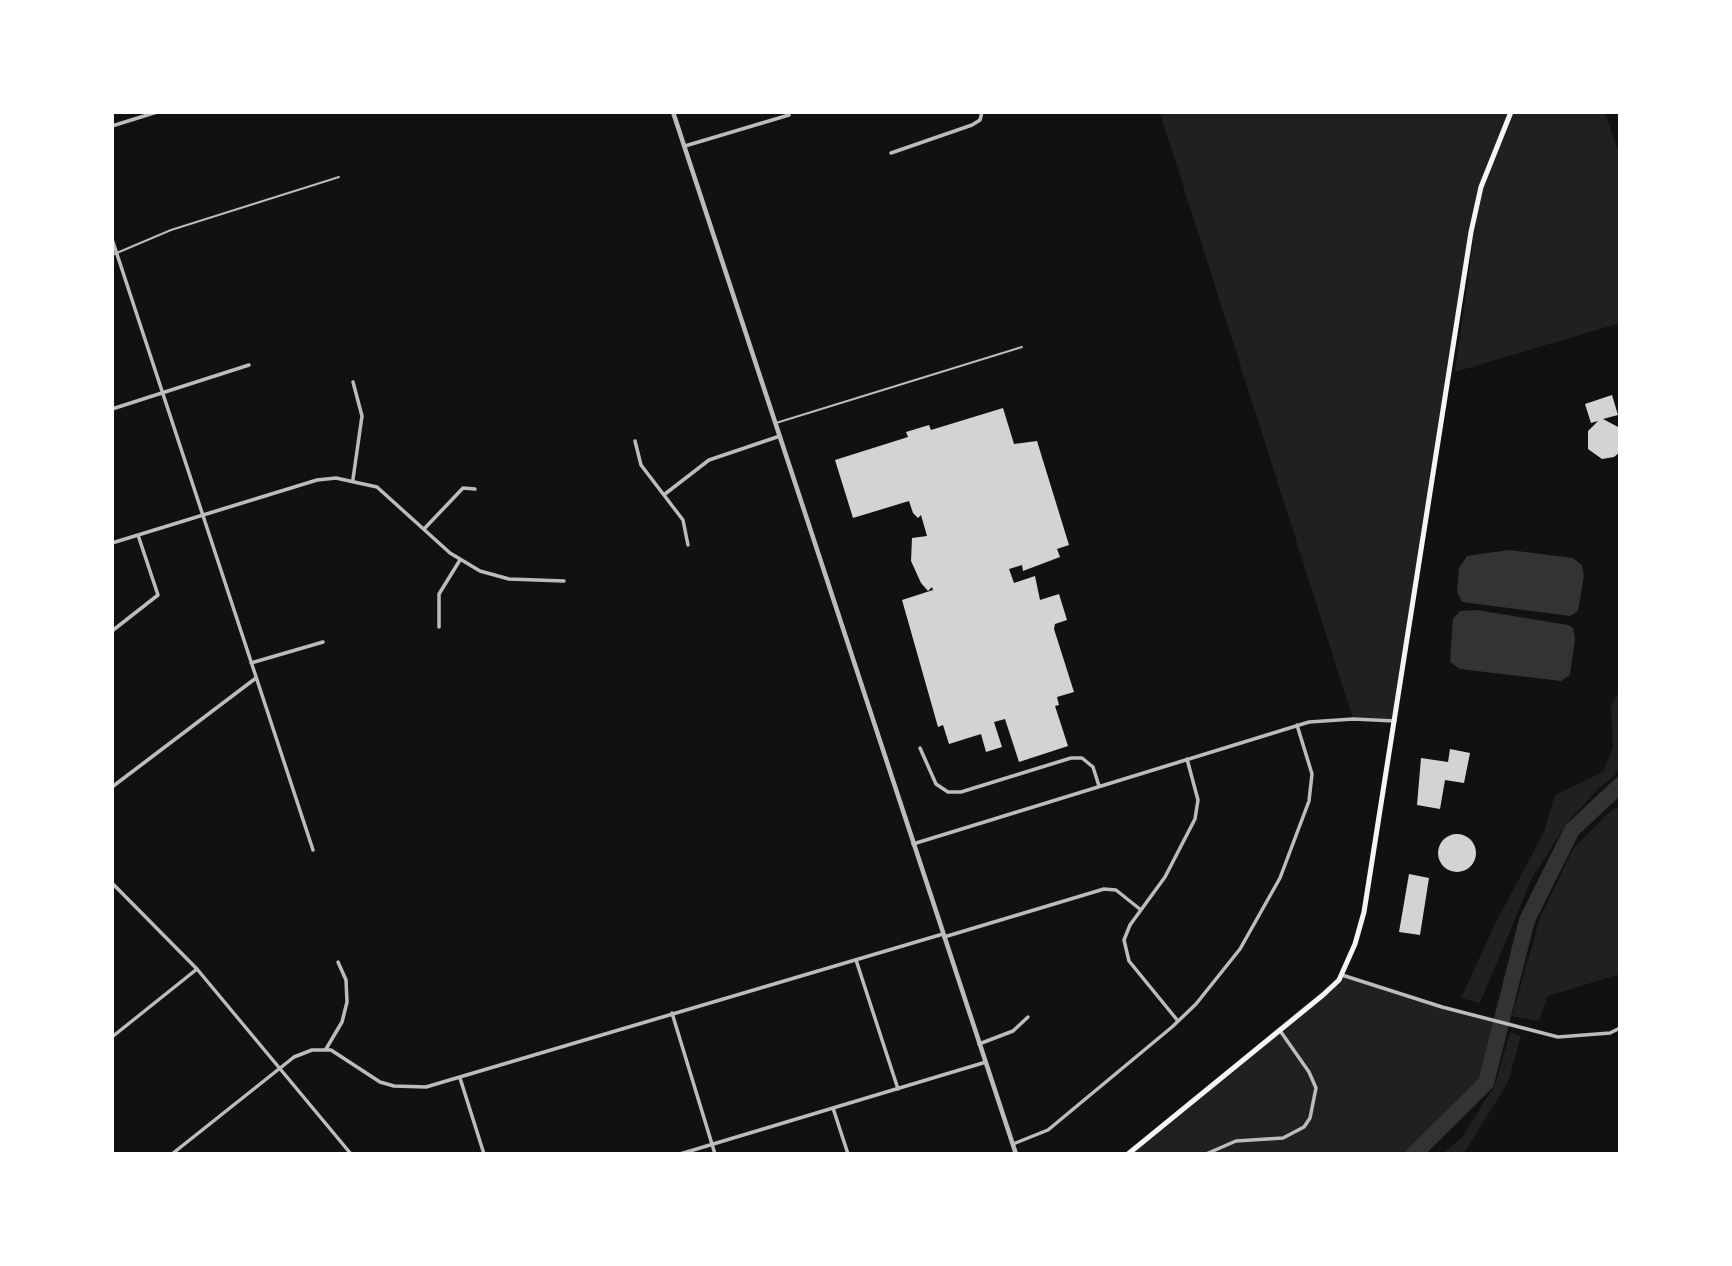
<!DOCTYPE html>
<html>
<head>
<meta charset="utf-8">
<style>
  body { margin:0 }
  #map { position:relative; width:1732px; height:1266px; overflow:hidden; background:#111; font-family:"DM Sans",sans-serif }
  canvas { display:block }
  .frame { position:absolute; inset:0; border:114px solid #fff; pointer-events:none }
</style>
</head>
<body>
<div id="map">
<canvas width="1732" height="1266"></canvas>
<div class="frame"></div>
</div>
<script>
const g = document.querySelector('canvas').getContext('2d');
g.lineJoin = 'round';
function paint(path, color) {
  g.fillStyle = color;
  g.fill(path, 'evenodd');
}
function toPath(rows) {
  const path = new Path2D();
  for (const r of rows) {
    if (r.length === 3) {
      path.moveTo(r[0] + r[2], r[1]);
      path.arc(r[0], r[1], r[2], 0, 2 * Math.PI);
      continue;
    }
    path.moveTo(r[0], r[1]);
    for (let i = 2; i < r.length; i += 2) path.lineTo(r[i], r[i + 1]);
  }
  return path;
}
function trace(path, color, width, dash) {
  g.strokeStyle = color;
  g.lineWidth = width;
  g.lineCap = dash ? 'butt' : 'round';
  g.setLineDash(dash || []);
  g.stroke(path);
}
paint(toPath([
  [1511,112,1510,116,1514,112,1605,112,1620,157,1620,323,1455,372,1478,206,1395,721,1353,719,1160,113],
  [1620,690,1620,763,1615,775,1597,790,1567,823,1532,878,1480,1003,1461,998,1495,924,1544,832,1555,795,1603,772,1613,747,1611,705],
  [1620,805,1620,974,1548,996,1539,1021,1512,1016,1540,918,1573,849,1607,814],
  [1341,975,1495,1020,1478,1084,1414,1154,1125,1154],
  [1510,1032,1521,1036,1508,1082,1466,1150,1462,1154,1442,1154,1462,1137,1495,1085]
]), '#202020');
paint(toPath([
  [1509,550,1573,558,1582,565,1584,576,1578,611,1570,616,1462,602,1457,591,1459,568,1467,556],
  [1477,610,1568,625,1573,628,1575,639,1570,675,1561,681,1460,669,1450,662,1453,619,1460,611]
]), '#333');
trace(toPath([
  [1414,1154,1486,1083,1527,920,1572,830,1620,785]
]), '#333', 16);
paint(toPath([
  [1612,395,1618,415,1603,419,1620,428,1620,452,1614,457,1602,459,1588,449,1588,431,1598,421,1591,423,1585,404],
  [1003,408,1014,444,1037,441,1069,545,1057,549,1060,557,1023,571,1022,565,1009,569,1014,583,1035,576,1040,600,1059,594,1067,620,1055,624,1054,629,1074,692,1057,697,1059,705,1055,706,1068,746,1019,762,1005,719,994,722,1002,747,986,752,981,734,949,744,943,725,938,727,902,600,933,590,932,587,928,591,921,583,911,561,912,538,927,536,921,515,918,518,913,513,909,501,853,518,835,460,908,437,906,432,929,425,931,430],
  [1450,749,1470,753,1464,783,1445,780,1440,809,1417,805,1421,758,1448,762],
  [1457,853,19],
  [1409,874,1429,878,1420,935,1399,932]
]), '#d3d3d3');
trace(toPath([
  [112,255,171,230,339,177],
  [776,423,1022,347]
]), '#bcbcbc', 2);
trace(toPath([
  [112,126,157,112],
  [685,146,789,115],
  [891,153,972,125,980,120,982,112],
  [112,239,313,850],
  [353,382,362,416,353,479],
  [112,409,249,365],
  [635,441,641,465,683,520,688,545],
  [665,494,709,460,780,436],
  [424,529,463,488,475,489],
  [112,543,317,480,336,478,377,487,450,553,480,571,509,579,564,581],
  [439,627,439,594,460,560],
  [112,631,158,595,138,535],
  [251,663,323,642],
  [920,748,936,784,948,792,961,792,1071,758,1082,758,1093,767,1099,786],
  [112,787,256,678],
  [913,844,1309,722,1353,719,1395,721],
  [112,883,197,969,351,1154],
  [944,937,1104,889,1116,890,1141,910],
  [856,960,898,1089],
  [1342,975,1442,1007,1558,1037,1610,1033,1620,1028],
  [672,1013,715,1154],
  [1178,1021,1129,961,1124,940,1130,925,1165,877,1195,819,1198,800,1187,759],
  [112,1037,197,969],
  [979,1044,1013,1031,1028,1017],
  [326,1049,342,1022,347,1002,346,980,338,962],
  [460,1078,484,1154],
  [833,1108,848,1154],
  [1013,1144,1048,1130,1172,1027,1196,1004,1240,949,1280,878,1309,801,1312,774,1297,725],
  [172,1154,294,1057,312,1050,331,1050,380,1082,394,1086,426,1087,943,934],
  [680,1154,986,1062],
  [1206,1154,1236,1141,1283,1138,1304,1127,1310,1118,1316,1088,1309,1072,1281,1032]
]), '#bcbcbc', 3.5);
trace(toPath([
  [673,112,1016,1154]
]), '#bcbcbc', 4.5);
trace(toPath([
  [1128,1154,1323,995,1339,980,1355,944,1364,912,1471,232,1481,187,1511,112]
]), '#f5f5f5', 5);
</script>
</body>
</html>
